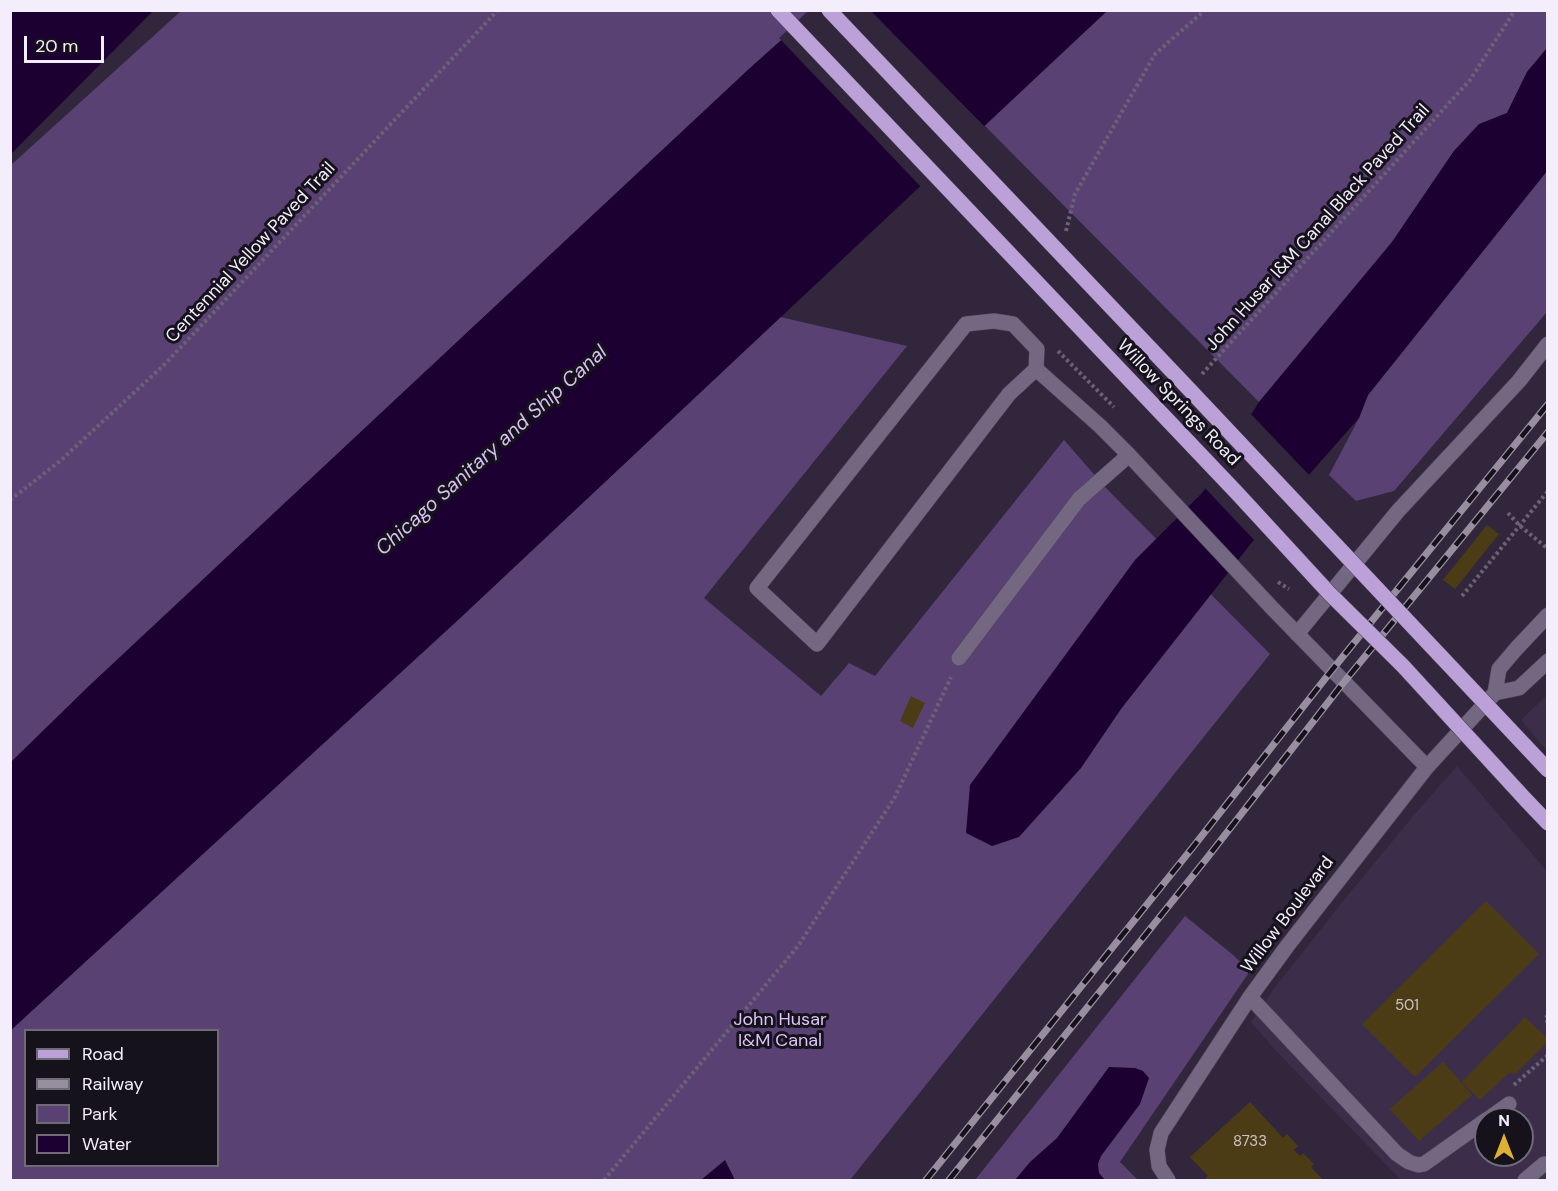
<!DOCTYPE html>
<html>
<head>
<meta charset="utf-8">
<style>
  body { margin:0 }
  #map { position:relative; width:1558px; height:1191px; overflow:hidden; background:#31263c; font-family:"DM Sans",sans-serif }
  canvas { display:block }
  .frame { position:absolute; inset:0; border:12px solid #f4edfc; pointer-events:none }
  .legend { position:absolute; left:24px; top:1029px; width:195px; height:138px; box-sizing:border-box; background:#16121c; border:2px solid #6f6a76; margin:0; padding:8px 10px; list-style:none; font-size:18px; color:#f4edfc }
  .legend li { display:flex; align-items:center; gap:12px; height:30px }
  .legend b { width:30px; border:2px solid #6f6a76 }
  .north { position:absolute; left:1474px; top:1107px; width:60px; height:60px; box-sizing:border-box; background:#16121c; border:2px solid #6f6a76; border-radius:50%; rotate:0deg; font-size:16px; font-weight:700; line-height:24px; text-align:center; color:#f4edfc }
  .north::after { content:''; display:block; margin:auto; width:21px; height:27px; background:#dfb034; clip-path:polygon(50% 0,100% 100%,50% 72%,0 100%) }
  .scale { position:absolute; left:24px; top:36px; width:80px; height:27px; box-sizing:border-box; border:3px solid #f4edfc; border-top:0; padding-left:8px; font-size:18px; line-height:21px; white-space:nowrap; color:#f4edfc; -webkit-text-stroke:4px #16121c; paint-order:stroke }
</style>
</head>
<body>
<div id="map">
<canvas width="1558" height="1191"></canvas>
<div class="frame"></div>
<ul class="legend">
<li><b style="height:8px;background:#bba1d8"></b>Road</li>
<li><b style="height:8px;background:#978ea0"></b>Railway</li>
<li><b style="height:16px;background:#5a4173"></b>Park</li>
<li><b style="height:16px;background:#1c0031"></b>Water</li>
</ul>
<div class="north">N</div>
<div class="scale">20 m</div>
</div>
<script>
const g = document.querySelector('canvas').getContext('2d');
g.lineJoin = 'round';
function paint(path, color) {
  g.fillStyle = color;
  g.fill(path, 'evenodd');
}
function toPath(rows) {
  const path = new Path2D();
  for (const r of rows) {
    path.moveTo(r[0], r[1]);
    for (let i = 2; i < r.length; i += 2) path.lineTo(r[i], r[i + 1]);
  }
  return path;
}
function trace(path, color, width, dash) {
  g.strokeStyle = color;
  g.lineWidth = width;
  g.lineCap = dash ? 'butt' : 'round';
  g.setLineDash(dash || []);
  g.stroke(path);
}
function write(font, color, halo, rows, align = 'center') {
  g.font = font + ' "DM Sans",sans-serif';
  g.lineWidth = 6;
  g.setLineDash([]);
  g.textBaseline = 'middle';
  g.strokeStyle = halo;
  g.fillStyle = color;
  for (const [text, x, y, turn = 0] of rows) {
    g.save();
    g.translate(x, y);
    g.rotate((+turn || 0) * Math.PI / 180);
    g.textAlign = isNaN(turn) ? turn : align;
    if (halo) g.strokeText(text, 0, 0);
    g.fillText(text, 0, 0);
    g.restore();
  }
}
paint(toPath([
  [1547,695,1547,751,1521,720],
  [1457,766,1547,871,1547,1180,1401,1180,1276,1051,1251,1022,1275,987,1352,890,1414,815],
  [1486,1119,1522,1119,1522,1155,1486,1155]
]), '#3c2e4a');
paint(toPath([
  [181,11,814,11,750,68,89,686,11,762,11,165],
  [1107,11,1547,11,1547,48,1527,72,1507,113,1479,125,1454,151,1392,242,1259,402,984,125],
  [1547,171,1547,312,1394,491,1356,501,1329,475,1359,418,1368,395],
  [780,317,907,346,704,598,821,696,849,663,875,676,1064,440,1106,488,1270,654,850,1180,11,1180,11,1030,458,620],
  [26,1030,218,1030,218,1166,26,1166],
  [1185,916,1232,954,1250,971,1120,1162,1138,1180,975,1180]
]), '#5a4173');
paint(toPath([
  [11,10,153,11,11,154,10,11],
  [814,11,1107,11,458,620,11,1030,11,762,89,686,750,68],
  [1547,48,1547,171,1368,395,1359,418,1271,518,1121,709,1081,768,1019,837,992,846,966,833,970,785,1135,560,1203,492,1259,402,1392,242,1454,151,1479,124,1507,113,1527,72],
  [1109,1067,1135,1068,1143,1071,1149,1078,1140,1104,1101,1156,1098,1164,1099,1173,1105,1180,1015,1180,1030,1162,1057,1138],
  [725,1160,734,1178,734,1180,701,1180]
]), '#1c0031');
paint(toPath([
  [809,10,871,11,986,128,922,188,779,38],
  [1249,412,1311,477,1256,542,1203,486]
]), '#31263c');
paint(toPath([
  [1487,525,1499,534,1455,589,1443,580],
  [911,696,925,703,913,728,900,721],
  [1486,901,1539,954,1415,1077,1362,1024],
  [1525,1017,1548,1039,1548,1042,1514,1075,1510,1072,1480,1100,1462,1082],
  [1443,1062,1472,1095,1419,1141,1390,1109],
  [1250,1102,1283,1138,1287,1134,1298,1146,1294,1150,1300,1156,1303,1153,1314,1164,1311,1167,1323,1180,1206,1180,1205,1179,1208,1176,1190,1157]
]), '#4c3c16');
const minor = toPath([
  [994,321,1013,324,1037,349,1036,369,1009,394,817,644,757,588,966,324,994,321],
  [1036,369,1100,426,1129,455,1273,609,1427,767],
  [1297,634,1398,511,1519,381,1548,344],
  [959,658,1079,499,1129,455],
  [1495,693,1499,669,1516,649,1548,615],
  [1250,997,1397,1154,1409,1162,1418,1165,1424,1164,1486,1120],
  [1488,1119,1509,1104],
  [1168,1180,1159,1166,1157,1150,1161,1133,1250,997,1288,945,1427,767,1495,693,1519,688,1548,661],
  [1525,1180,1544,1164,1548,1164]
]);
const major = toPath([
  [1526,800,1548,823]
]);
trace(minor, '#4c4257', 16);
trace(major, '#4c4257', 16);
trace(toPath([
  [1066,231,1075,194,1155,54,1205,10],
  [1058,351,1114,407],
  [1202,374,1470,80,1515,10],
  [10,500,60,461,165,364,498,10],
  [1508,513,1519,525,1548,549],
  [1278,582,1289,589],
  [1462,596,1548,491],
  [1548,1016,1545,1018,1548,1023],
  [1514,1085,1548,1055],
  [604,1180,798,946,895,797,951,677]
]), '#6c6276', 4, [3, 3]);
trace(minor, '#736782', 15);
trace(major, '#bba1d8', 15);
const rail = toPath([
  [926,1180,1193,847,1332,670,1548,404],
  [949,1180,1207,858,1340,687,1548,432]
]);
trace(rail, '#978ea0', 7);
trace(rail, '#16121c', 4.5, [14]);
const majorBridge = toPath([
  [778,10,1237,493,1330,594,1403,666,1526,800],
  [829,10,1187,387,1548,770]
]);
trace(majorBridge, '#4c4257', 16, []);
trace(majorBridge, '#bba1d8', 15);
write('15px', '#cac1c2', null, [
  ["501",1407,1006],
  ["8733",1250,1142]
]);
write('18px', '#f4edfc', '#16121c', [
  ["John Husar I&M Canal Black Paved Trail",1318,228,-48],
  ["Centennial Yellow Paved Trail",251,253,-47],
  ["Willow Springs Road",1178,403,46],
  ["Willow Boulevard",1288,915,-53]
]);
write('18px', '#dcc3f8', '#16121c', [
  ["John Husar",780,1020],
  ["I&M Canal",780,1041]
]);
write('italic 20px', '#d7bef3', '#16121c', [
  ["Chicago Sanitary and Ship Canal",492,451,-42]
]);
</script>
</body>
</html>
